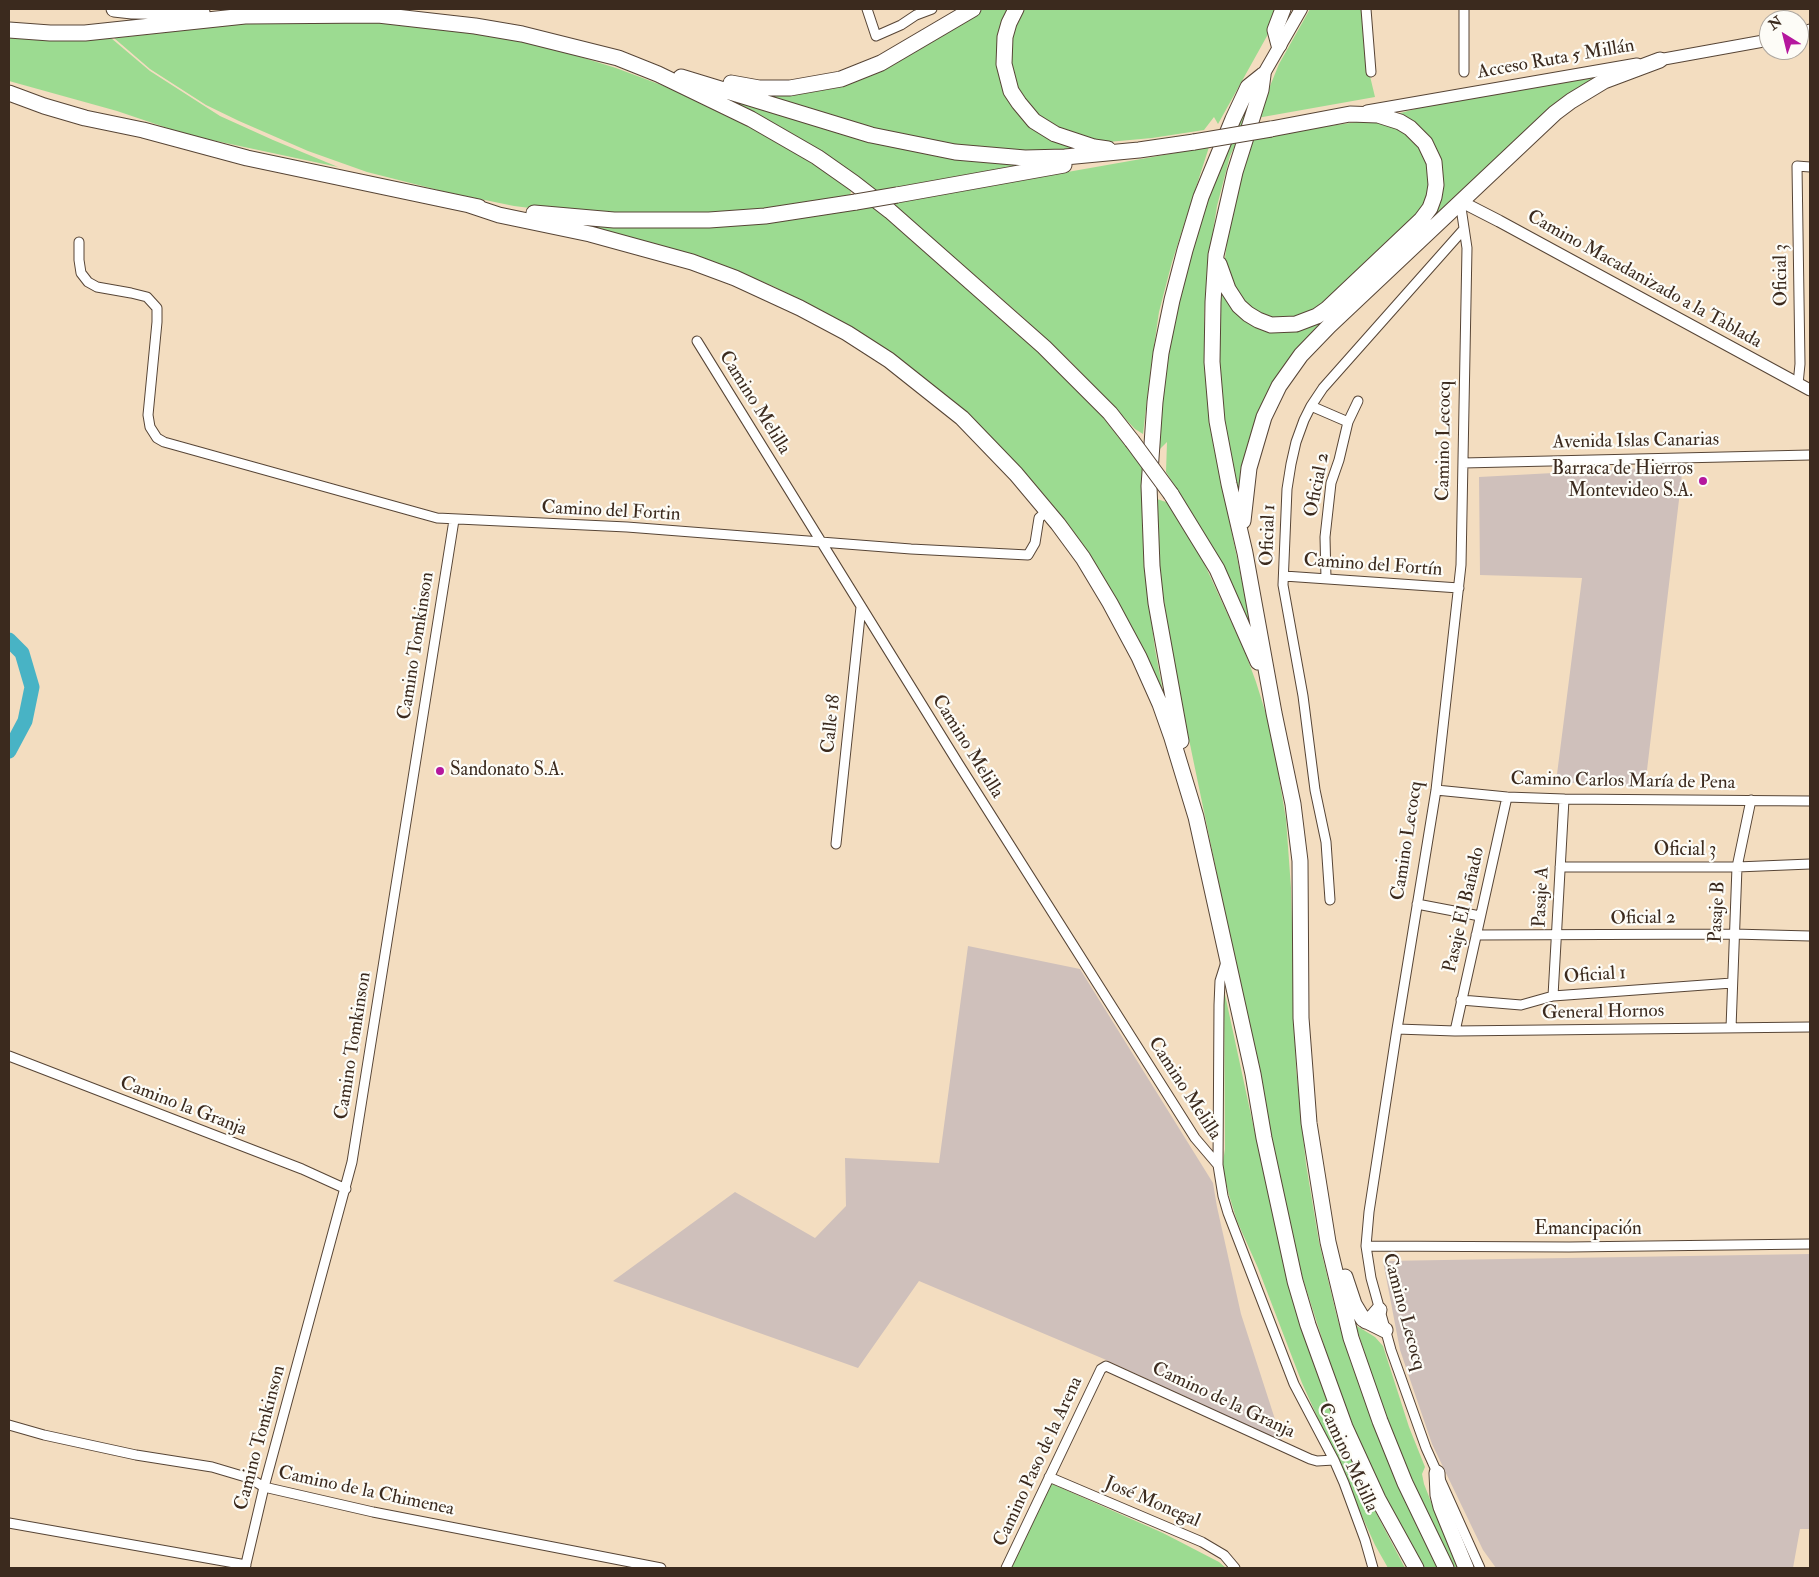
<!DOCTYPE html>
<html>
<head>
<meta charset="utf-8">
<style>
  body { margin:0 }
  #map { position:relative; width:1819px; height:1577px; overflow:hidden; background:#f3ddc0; font-family:"IM FELL Double Pica",serif }
  canvas { display:block }
  .frame { position:absolute; inset:0; border:10px solid #3b2a1e; pointer-events:none }
  .north { position:absolute; left:1759px; top:10px; width:50px; height:50px; box-sizing:border-box; background:#fdfcf7; border:1px solid #afa8a0; border-radius:50%; rotate:324deg; font-size:14px; font-weight:700; line-height:20px; text-align:center; color:#3b2a1e }
  .north::after { content:''; display:block; margin:auto; width:18px; height:22px; background:#b5179e; clip-path:polygon(50% 0,100% 100%,50% 72%,0 100%) }
</style>
</head>
<body>
<div id="map">
<canvas width="1819" height="1577"></canvas>
<div class="frame"></div>
<div class="north">N</div>
</div>
<script>
const g = document.querySelector('canvas').getContext('2d');
g.lineJoin = 'round';
function paint(path, color) {
  g.fillStyle = color;
  g.fill(path, 'evenodd');
}
function toPath(rows) {
  const path = new Path2D();
  for (const r of rows) {
    path.moveTo(r[0], r[1]);
    for (let i = 2; i < r.length; i += 2) path.lineTo(r[i], r[i + 1]);
  }
  return path;
}
function trace(path, color, width, dash) {
  g.strokeStyle = color;
  g.lineWidth = width;
  g.lineCap = dash ? 'butt' : 'round';
  g.setLineDash(dash || []);
  g.stroke(path);
}
function write(font, color, halo, rows, align = 'center') {
  g.font = font + ' "IM FELL Double Pica",serif';
  g.lineWidth = 4.5;
  g.setLineDash([]);
  g.textBaseline = 'middle';
  g.strokeStyle = halo;
  g.fillStyle = color;
  for (const [text, x, y, turn = 0] of rows) {
    g.save();
    g.translate(x, y);
    g.rotate((+turn || 0) * Math.PI / 180);
    g.textAlign = isNaN(turn) ? turn : align;
    if (halo) g.strokeText(text, 0, 0);
    g.fillText(text, 0, 0);
    g.restore();
  }
}
paint(toPath([
  [1683,466,1645,787,1556,782,1582,578,1480,575,1479,477],
  [968,946,1080,969,1213,1183,1217,1207,1241,1314,1282,1441,1104,1359,919,1281,858,1368,613,1281,735,1192,815,1238,846,1206,845,1158,939,1163],
  [1810,1254,1810,1529,1800,1529,1793,1568,1496,1568,1483,1550,1432,1444,1400,1350,1383,1261]
]), '#cfc0bb');
paint(toPath([
  [980,9,1011,9,1003,82,1077,151,1013,152,935,145,796,108,752,90,808,89],
  [1022,9,1279,9,1267,36,1218,124,1214,117,1204,130,1152,138,1108,142,1075,138,1043,121,1016,88,1009,46],
  [1310,9,1364,9,1369,72,1375,97,1257,118,1279,64],
  [332,21,399,24,495,36,555,49,616,68,672,89,759,131,800,155,851,190,850,199,820,205,681,217,546,210,514,206,446,192,367,172,308,151,239,121,206,105,150,69,114,38,163,33,211,24],
  [9,36,58,40,111,38,150,71,220,116,273,140,338,167,188,135,117,111,9,81],
  [1604,76,1295,354,1241,497,1236,498,1227,451,1216,356,1219,285,1226,298,1295,329,1425,222,1441,172,1397,114,1426,106],
  [1252,93,1237,141,1230,156,1217,206,1207,270,1204,318,1207,393,1213,443,1248,610,1249,623,1211,544,1166,472,1167,442,1159,450,1158,445,1167,358,1184,277,1210,192],
  [720,95,855,135,1077,158,878,192,837,162,793,134,756,113],
  [1371,120,1402,127,1425,151,1432,180,1423,209,1318,310,1283,323,1243,306,1224,266,1229,227,1248,139,1266,135],
  [1209,147,1172,262,1159,312,1151,367,1143,434,1135,429,1069,360,1018,313,892,203],
  [874,206,1042,354,1102,416,1142,467,1142,508,1144,566,1155,649,1165,702,1074,535,1052,504,999,445,930,383,908,366,827,314,775,287,746,275,574,223],
  [1157,499,1166,502,1167,501,1204,563,1245,652,1256,682,1266,714,1274,748,1286,819,1291,888,1296,1068,1306,1164,1319,1242,1337,1317,1349,1357,1377,1435,1417,1527,1421,1531,1440,1568,1422,1568,1387,1502,1359,1441,1333,1373,1303,1279,1287,1211,1176,677,1160,575],
  [1224,990,1275,1226,1290,1284,1315,1368,1332,1414,1362,1486,1405,1568,1388,1568,1375,1545,1302,1383,1258,1268,1237,1221,1229,1195,1224,1174,1223,1162,1225,1149],
  [1356,1326,1357,1326,1375,1337,1383,1346,1409,1427,1425,1467,1422,1474,1424,1484,1435,1512,1460,1568,1455,1568,1415,1487,1382,1407],
  [1050,1483,1163,1533,1219,1562,1226,1568,1009,1568]
]), '#9cdb91');
trace(toPath([
  [9,640,22,653,32,687,25,721,9,751]
]), '#48b3c5', 15);
const street = toPath([
  [867,9,876,36,901,25,916,15,932,9],
  [1366,9,1371,72],
  [1464,9,1464,72],
  [1460,201,1467,248,1461,565,1436,790,1397,1029,1369,1212,1366,1246,1371,1278,1391,1350,1426,1448,1480,1568],
  [79,242,79,260,81,273,88,282,97,287,131,293,147,297,157,308,157,322,148,415,150,427,157,438,164,442,437,518,627,527,911,549,1028,555,1035,543,1039,518,1047,511],
  [697,341,958,763,1195,1138,1218,1165],
  [1798,384,1800,364,1797,166,1810,167],
  [1311,406,1348,422],
  [1463,463,1810,455],
  [1284,576,1459,588],
  [1326,579,1325,537,1331,483,1339,460,1348,422,1358,401],
  [1436,790,1507,797,1564,799,1810,801],
  [836,844,861,607],
  [1560,867,1737,867,1810,864],
  [1330,900,1326,842,1315,790,1303,696,1283,585,1287,489,1291,464,1296,442,1304,420,1311,406,1323,388,1464,229],
  [1417,904,1480,916],
  [1476,935,1733,934,1810,936],
  [1226,962,1220,981,1219,1005,1218,1165,1223,1196,1228,1213,1294,1384,1334,1460,1344,1483,1365,1540,1373,1568],
  [1553,996,1564,799],
  [1461,1000,1521,1005,1553,996,1732,983],
  [1731,1028,1737,867,1751,800],
  [1397,1029,1455,1031,1810,1027],
  [1455,1031,1507,797],
  [9,1056,302,1169,346,1189],
  [1366,1246,1569,1247,1810,1244],
  [9,1425,44,1435,136,1455,212,1467,249,1478,264,1487,373,1512,661,1568],
  [1049,1477,1202,1542,1224,1555,1235,1568],
  [9,1523,246,1565],
  [245,1568,264,1487,352,1162,454,520],
  [1006,1568,1101,1369,1106,1366,1310,1459,1317,1461,1334,1460]
]);
const secondary = toPath([
  [1799,33,1810,30],
  [1653,61,1769,40],
  [1367,111,1637,64],
  [1460,201,1499,221,1810,390]
]);
const primary = toPath([
  [1263,75,1301,9]
]);
const highway = toPath([
  [114,9,132,11,202,12],
  [1016,9,1009,23,1005,37,1004,64,1011,91,1019,103,1034,121,1055,134,1094,147,1108,149],
  [9,30,50,33,85,33,245,16,378,15,475,26,522,34,618,58,658,74,751,119,817,157,854,183,890,211,1044,347,1110,413,1132,441],
  [1279,45,1275,30,1283,9],
  [1263,75,1261,90,1235,172,1216,255,1213,302,1212,362,1217,421,1229,484,1245,553,1274,713,1293,804,1300,861,1301,1018,1305,1070,1309,1123,1328,1242,1351,1338,1380,1421,1405,1483,1446,1568],
  [681,77,871,135,955,152,1025,158,1065,157,1139,150,1194,142],
  [731,83,759,88,790,88,841,79,881,63,973,9],
  [9,93,44,106,85,118,143,130,247,158,479,207],
  [897,195,1064,165],
  [469,205,499,215,590,234,692,262,735,278,800,308,847,333,889,360,962,418,1016,474,1058,524,1083,558,1110,603,1139,657,1160,704,1172,738,1196,817,1253,1074,1264,1138,1295,1281,1308,1325,1345,1427,1378,1499,1416,1568],
  [534,213,614,220,709,220,765,216,856,202],
  [1219,264,1228,289,1239,306,1248,314,1258,320,1271,325,1296,324,1317,316,1327,309,1421,220,1430,208,1434,197,1436,185,1434,162,1425,143,1410,128,1400,122,1378,115,1350,114,1271,129],
  [1171,494,1217,569,1258,662],
  [1243,521,1249,468,1264,417,1279,386,1301,355,1329,326,1555,113,1571,101,1604,81,1660,60],
  [1181,741,1156,603,1152,566,1149,486,1155,402,1161,353,1172,300,1185,250,1201,197,1233,119,1248,87,1263,75],
  [1345,1277,1354,1304,1363,1319,1385,1330],
  [1366,1321,1373,1317,1379,1310],
  [1437,1473,1438,1495,1441,1507,1466,1568]
]);
trace(street, '#574536', 11);
trace(secondary, '#574536', 13);
trace(primary, '#574536', 14);
trace(highway, '#574536', 17);
trace(street, '#fff', 9);
trace(secondary, '#fff', 11);
trace(primary, '#fff', 12);
trace(highway, '#fff', 15);
const highwayBridge = toPath([
  [1194,142,1271,129],
  [856,202,897,195],
  [1132,441,1171,494]
]);
trace(highwayBridge, '#574536', 17, []);
trace(highwayBridge, '#fff', 15);
for (const [x, y, r, color] of [
  [1703,481,5,"#b5179e"],
  [440,771,5,"#b5179e"]
]) {
  const dot = new Path2D();
  dot.arc(x, y, r, 0, 2 * Math.PI);
  g.fillStyle = color;
  g.fill(dot);
  trace(dot, '#fdfcf7', 2);
}
write('19px', '#3b2a1e', '#fdfcf7', [
  ["Acceso Ruta 5 Millán",1556,60,-10],
  ["Oficial 3",1782,275,-91],
  ["Camino Macadanizado a la Tablada",1644,280,29],
  ["Camino Melilla",754,403,58],
  ["Camino Lecocq",1445,441,-89],
  ["Avenida Islas Canarias",1636,442,-1],
  ["Oficial 2",1318,485,-79],
  ["Camino del Fortin",611,512,3],
  ["Oficial 1",1269,535,-88],
  ["Camino del Fortín",1373,566,4],
  ["Camino Tomkinson",417,646,-81],
  ["Calle 18",832,724,-84],
  ["Camino Melilla",967,747,58],
  ["Camino Carlos María de Pena",1623,782,1],
  ["Camino Lecocq",1408,841,-81],
  ["Oficial 3",1685,851],
  ["Pasaje A",1542,897,-87],
  ["Pasaje El Bañado",1465,910,-77],
  ["Pasaje B",1718,912,-87],
  ["Oficial 2",1643,919,-1],
  ["Oficial 1",1595,976,-4],
  ["General Hornos",1603,1013,-1],
  ["Camino Tomkinson",354,1046,-81],
  ["Camino Melilla",1184,1089,57],
  ["Camino la Granja",183,1107,21],
  ["Emancipación",1588,1230],
  ["Camino Lecocq",1403,1312,75],
  ["Camino de la Granja",1223,1401,25],
  ["Camino Tomkinson",261,1438,-75],
  ["Camino Melilla",1347,1458,65],
  ["Camino Paso de la Arena",1039,1462,-65],
  ["Camino de la Chimenea",366,1492,12],
  ["José Monegal",1152,1503,23]
]);
write('19px', '#3b2a1e', '#fdfcf7', [
  ["Barraca de Hierros",1693,470],
  ["Montevideo S.A.",1693,492],
  ["Sandonato S.A.",450,771,"left"]
], 'right');
</script>
</body>
</html>
